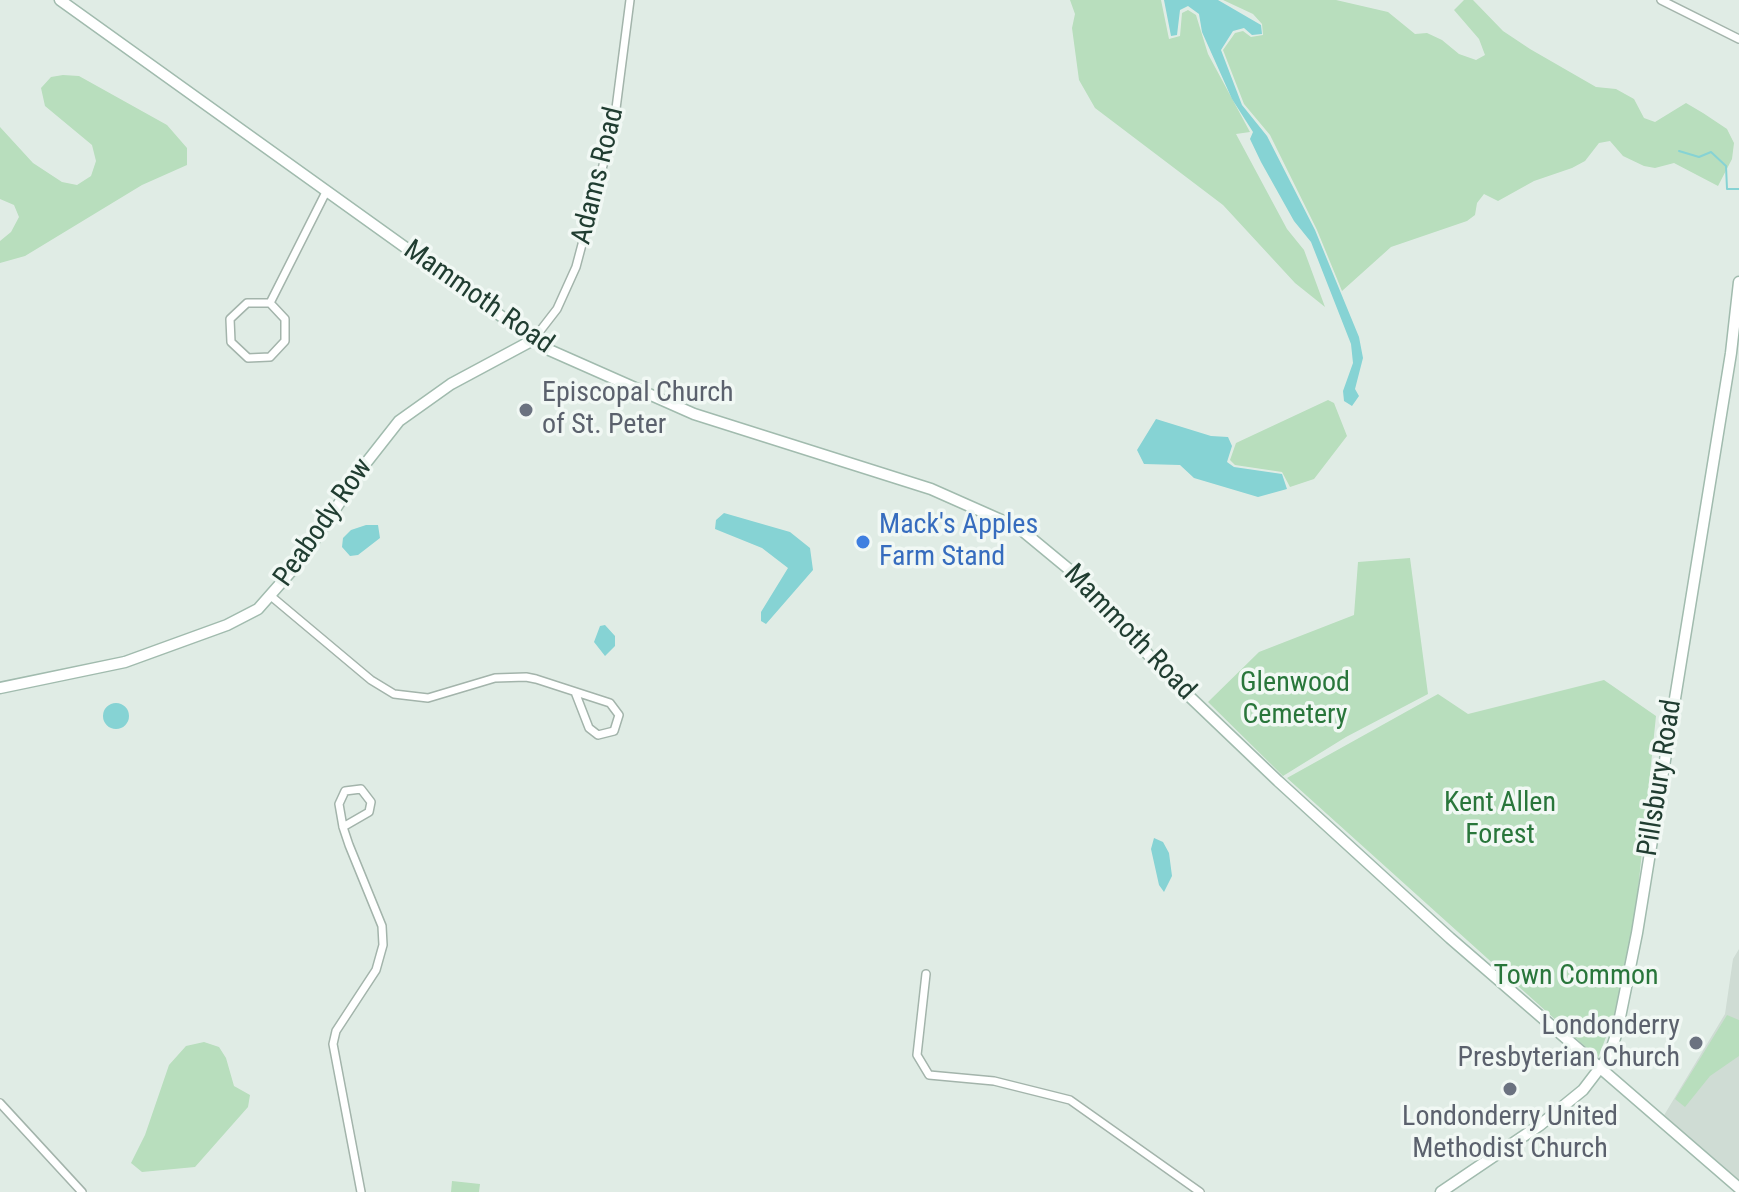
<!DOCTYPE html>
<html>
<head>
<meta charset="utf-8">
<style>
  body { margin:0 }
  canvas { display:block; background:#e0ece5 }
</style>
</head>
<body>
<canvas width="1739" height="1192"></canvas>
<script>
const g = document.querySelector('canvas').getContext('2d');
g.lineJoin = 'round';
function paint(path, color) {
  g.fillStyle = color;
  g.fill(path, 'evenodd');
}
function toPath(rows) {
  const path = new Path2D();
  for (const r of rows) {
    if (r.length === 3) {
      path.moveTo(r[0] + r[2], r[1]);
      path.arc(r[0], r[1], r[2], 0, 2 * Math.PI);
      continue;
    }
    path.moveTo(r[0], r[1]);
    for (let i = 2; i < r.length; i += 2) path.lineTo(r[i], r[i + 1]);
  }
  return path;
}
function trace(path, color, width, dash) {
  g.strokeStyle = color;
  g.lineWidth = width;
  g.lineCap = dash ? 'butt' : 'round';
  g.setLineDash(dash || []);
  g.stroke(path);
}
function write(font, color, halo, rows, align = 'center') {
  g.font = font + ' "Roboto Condensed",sans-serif';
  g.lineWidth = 7;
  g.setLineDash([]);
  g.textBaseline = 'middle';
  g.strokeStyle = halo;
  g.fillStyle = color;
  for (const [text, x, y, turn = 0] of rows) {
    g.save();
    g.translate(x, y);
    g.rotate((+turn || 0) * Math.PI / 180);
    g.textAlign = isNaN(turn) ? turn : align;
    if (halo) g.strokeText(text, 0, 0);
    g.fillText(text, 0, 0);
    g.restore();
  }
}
paint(toPath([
  [1739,949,1739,1184,1663,1117,1725,1014,1733,959]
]), '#cfdcd4');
paint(toPath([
  [1070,0,1161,0,1169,39,1180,36,1182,13,1188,10,1196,15,1208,54,1250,132,1236,134,1287,229,1304,250,1325,307,1295,283,1223,205,1095,108,1079,80,1072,28,1075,14],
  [1223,0,1336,0,1388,12,1415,34,1427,33,1442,40,1459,54,1476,60,1485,55,1479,39,1454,10,1464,0,1473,0,1503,31,1530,49,1596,87,1616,89,1634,99,1644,118,1655,122,1686,103,1703,113,1727,129,1734,143,1732,159,1718,186,1674,163,1655,168,1644,166,1623,156,1610,141,1599,143,1585,161,1572,168,1534,181,1498,201,1484,194,1477,203,1475,215,1467,221,1391,247,1342,291,1317,230,1270,135,1244,104,1223,50,1235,33,1243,31,1251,37,1263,35,1262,24,1253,14],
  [63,75,79,76,167,125,187,148,187,165,142,185,25,256,0,263,0,241,11,232,19,217,14,205,0,199,0,127,33,163,62,182,77,185,91,176,96,161,92,145,45,106,41,88,51,77],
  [1328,400,1334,403,1347,436,1314,479,1290,487,1282,472,1235,465,1230,460,1236,443],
  [1410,558,1428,694,1346,737,1283,776,1208,702,1259,652,1354,615,1358,562],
  [1604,680,1656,716,1635,919,1616,1011,1598,1058,1287,778,1438,694,1468,714],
  [1727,1015,1739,1020,1739,1056,1710,1076,1685,1107,1675,1099],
  [204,1042,219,1047,226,1058,234,1086,250,1095,248,1107,195,1167,142,1172,131,1163,145,1135,169,1065,186,1046],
  [452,1181,480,1184,479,1192,451,1192]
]), '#b8debd');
paint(toPath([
  [1164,0,1218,0,1261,25,1262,34,1252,35,1244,28,1233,31,1221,50,1242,105,1267,136,1315,230,1359,337,1363,358,1355,389,1359,396,1352,406,1344,401,1343,391,1353,363,1351,344,1311,242,1294,221,1261,162,1250,139,1253,132,1232,99,1202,32,1199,14,1188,6,1180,10,1177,35,1171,36],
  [1156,419,1211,436,1228,437,1232,446,1227,462,1234,467,1282,474,1287,489,1258,497,1194,478,1180,465,1144,464,1137,450],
  [724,513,790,532,810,548,813,570,766,624,761,621,761,612,788,568,762,548,715,529,716,520],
  [366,525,378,525,380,538,358,555,350,556,342,547,343,538,351,530],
  [605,625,615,636,615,646,605,656,594,642,600,626],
  [116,716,13],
  [1154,838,1163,842,1169,853,1172,876,1164,892,1159,885,1151,849]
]), '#86d3d4');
trace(toPath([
  [1679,151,1699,157,1711,152,1726,166,1727,189,1739,189]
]), '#86d3d4', 2);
const street = toPath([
  [1661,0,1739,39],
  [270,303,285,319,285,341,270,357,248,358,231,342,230,319,247,303,270,303,326,192],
  [533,340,557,309,576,267,614,124,630,0],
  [272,597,371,680,394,694,428,698,495,678,526,677,536,679,610,703,619,715,614,731,598,735,589,728,575,692],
  [343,827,369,812,371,802,361,789,345,791,339,804,343,827,349,845,382,926,383,945,376,970,336,1031,333,1044,361,1192],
  [926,974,917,1055,929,1075,994,1081,1070,1100,1200,1192],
  [0,1103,82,1192]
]);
const secondary = toPath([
  [60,0,547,349,694,414,931,489,1019,528,1071,571,1168,676,1278,781,1450,938,1739,1188],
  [0,688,125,662,227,625,258,609,302,559,366,463,399,421,451,384,533,340],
  [1441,1192,1540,1125,1583,1090,1609,1056,1617,1032,1637,933,1731,353,1739,282]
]);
trace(street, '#a3b4ab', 10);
trace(secondary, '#a1bbae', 13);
trace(street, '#fff', 7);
trace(secondary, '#fff', 10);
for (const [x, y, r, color] of [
  [526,410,8,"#6b7280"],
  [863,542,8,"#3f7fe0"],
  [1696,1043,8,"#6b7280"],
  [1510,1089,8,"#6b7280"]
]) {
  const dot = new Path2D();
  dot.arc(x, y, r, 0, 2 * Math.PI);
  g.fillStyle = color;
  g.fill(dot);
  trace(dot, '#f1f8f4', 3);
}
write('28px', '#203d31', '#f1f8f4', [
  ["Adams Road",599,176,-76],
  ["Mammoth Road",478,298,35],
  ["Peabody Row",324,523,-55],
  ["Mammoth Road",1129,633,46],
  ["Pillsbury Road",1661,778,-81]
]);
write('28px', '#5b616d', '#f1f8f4', [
  ["Episcopal Church",542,394],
  ["of St. Peter",542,426],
  ["Londonderry",1680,1027,"right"],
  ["Presbyterian Church",1680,1059,"right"],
  ["Londonderry United",1510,1118,"center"],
  ["Methodist Church",1510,1150,"center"]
], 'left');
write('28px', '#366cbe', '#f1f8f4', [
  ["Mack's Apples",879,526],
  ["Farm Stand",879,558]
], 'left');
write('28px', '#29763b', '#f1f8f4', [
  ["Glenwood",1295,684],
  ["Cemetery",1295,716],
  ["Kent Allen",1500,804],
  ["Forest",1500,836],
  ["Town Common",1576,977]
]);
</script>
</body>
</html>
